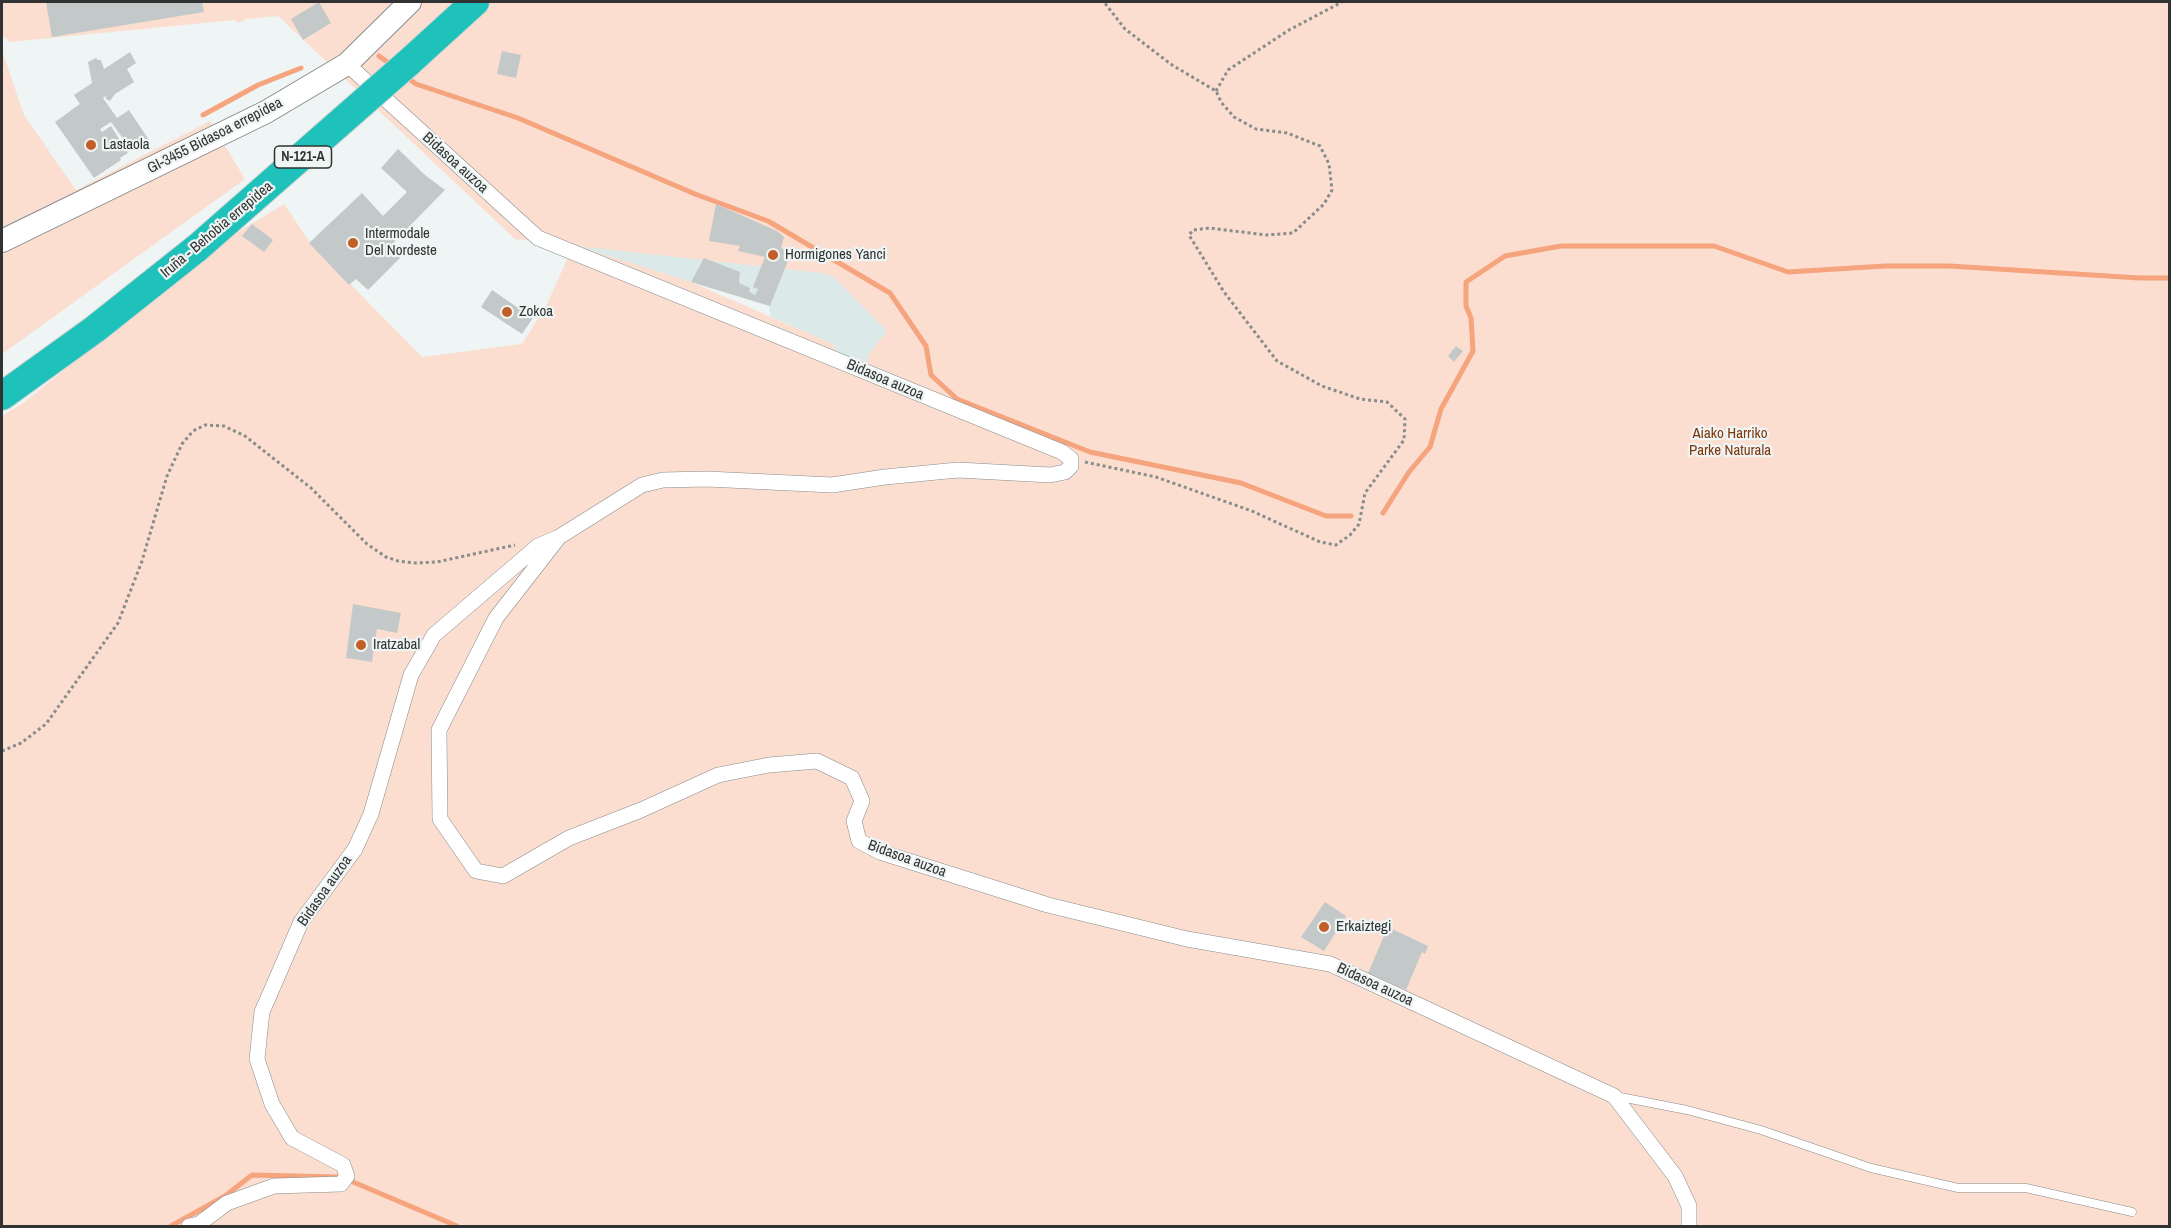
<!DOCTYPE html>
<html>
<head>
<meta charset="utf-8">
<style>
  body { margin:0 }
  #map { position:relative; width:2171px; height:1228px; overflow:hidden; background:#eff5f4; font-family:"Archivo Narrow",sans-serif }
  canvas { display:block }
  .frame { position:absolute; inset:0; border:3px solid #303332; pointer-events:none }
</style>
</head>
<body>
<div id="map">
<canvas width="2171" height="1228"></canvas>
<div class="frame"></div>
</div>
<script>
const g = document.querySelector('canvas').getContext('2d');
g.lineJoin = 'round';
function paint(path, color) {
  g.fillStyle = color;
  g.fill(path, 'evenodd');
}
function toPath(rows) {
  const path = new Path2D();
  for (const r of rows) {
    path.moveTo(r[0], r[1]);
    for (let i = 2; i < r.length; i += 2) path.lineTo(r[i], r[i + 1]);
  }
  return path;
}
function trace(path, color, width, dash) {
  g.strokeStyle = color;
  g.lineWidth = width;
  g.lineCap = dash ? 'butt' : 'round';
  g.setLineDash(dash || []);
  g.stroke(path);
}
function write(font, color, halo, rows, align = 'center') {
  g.font = font + ' "Archivo Narrow",sans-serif';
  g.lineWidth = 4.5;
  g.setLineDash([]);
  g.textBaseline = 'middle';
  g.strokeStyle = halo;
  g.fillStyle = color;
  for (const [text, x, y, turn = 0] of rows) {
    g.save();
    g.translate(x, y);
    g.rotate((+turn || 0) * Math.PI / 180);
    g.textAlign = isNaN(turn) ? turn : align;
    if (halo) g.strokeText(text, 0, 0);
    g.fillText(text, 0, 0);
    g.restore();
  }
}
paint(toPath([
  [574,246,788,261,834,277,888,331,869,354,867,363,836,352,833,344,770,316,769,306]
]), '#dbeae8');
paint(toPath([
  [2,2,2169,2,2169,1226,2,1226,2,416,22,404,228,238,284,204,311,244,422,357,522,344,547,304,573,246,515,239,278,16,246,19,239,23,234,20,10,42,2,35],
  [577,246,822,273,834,277,887,331,869,354,867,362,836,352,833,344,691,282],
  [2,50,24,115,76,190,210,121,245,179,2,354]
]), '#fbded0');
trace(toPath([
  [379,56,393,66],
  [405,76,416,84,518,118,695,194,768,221,890,293,926,346,931,375,957,399,1090,452,1241,483,1326,516,1351,516],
  [203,115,258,85,301,68],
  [1383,513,1409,472,1430,447,1441,409,1473,351,1471,318,1466,306,1466,282,1505,256,1561,246,1714,246,1788,272,1885,266,1950,266,2139,278,2170,278],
  [346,1179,457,1226],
  [171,1226,225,1196,252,1175,337,1177]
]), '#f5a47e', 5);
paint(toPath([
  [46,2,202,2,204,12,52,37],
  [319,2,331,23,303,40,291,19],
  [502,51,521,55,516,78,497,74],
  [130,52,136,63,127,69,134,82,115,94,110,101,106,99,106,96,103,98,117,118,129,110,149,140,132,151,111,122,100,129,102,132,111,126,128,153,120,158,121,160,94,178,55,122,80,104,74,95,92,83,88,62,96,58,98,60,101,60,104,69],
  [398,149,425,175,445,190,394,242,405,253,368,290,356,279,349,285,309,243,362,193,383,216,407,192,381,168],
  [716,204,777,231,784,237,781,248,791,253,770,306,691,282,704,258,740,272,739,283,750,288,749,292,755,295,758,289,753,287,765,257,738,251,740,246,709,241],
  [252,224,273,240,264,252,242,236],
  [492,290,533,318,522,334,481,307],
  [1456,346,1463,351,1454,362,1448,356],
  [353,604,401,613,397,633,377,629,372,662,346,658],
  [1325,902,1346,916,1324,951,1301,937],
  [1388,927,1428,946,1425,954,1422,952,1406,990,1368,973]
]), '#c3c9c8');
const lane = toPath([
  [1615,1096,1687,1110,1761,1130,1871,1168,1958,1188,2026,1188,2132,1212]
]);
const street = toPath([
  [347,64,538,238,1062,452,1071,459,1071,466,1065,472,1050,475,958,470,885,477,832,485,707,479,663,480,642,485,559,537,496,618,439,730,440,819,476,871,503,876,569,838,641,810,718,775,769,765,817,761,852,778,862,801,854,821,859,841,880,852,1048,905,1187,939,1330,964,1614,1096,1675,1176,1689,1206,1689,1226],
  [189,1226,199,1224,227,1203,274,1186,341,1184,347,1176,343,1165,292,1138,272,1104,257,1059,262,1012,301,922,355,849,371,814,411,675,434,635,538,546,557,538]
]);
const secondary = toPath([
  [2,241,266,112,347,64,410,2]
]);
const highway = toPath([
  [408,63,475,2],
  [2,396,95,329,197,248]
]);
trace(lane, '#878d8c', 9);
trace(street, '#878d8c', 16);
trace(secondary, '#878d8c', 24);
trace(highway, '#d1d2d2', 30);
trace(toPath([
  [1216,91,1228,70,1289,30,1342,2],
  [1085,462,1156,477,1252,511,1320,542,1336,545,1350,535,1359,524,1365,493,1404,440,1405,419,1387,402,1360,399,1322,386,1277,361,1224,292,1189,235,1193,230,1209,228,1266,235,1293,233,1324,204,1332,190,1329,164,1320,146,1287,133,1256,129,1234,117,1221,102,1216,91,1172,65,1125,29,1104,2],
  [2,751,21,743,46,724,118,623,142,561,167,476,182,444,193,431,205,425,224,426,245,436,311,488,367,544,386,557,398,561,415,563,437,562,515,545]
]), '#888c8b', 3, [3, 3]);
trace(lane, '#fff', 8);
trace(street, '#fff', 15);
trace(secondary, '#fff', 22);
trace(highway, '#1fc2ba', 28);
const highwayBridge = toPath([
  [197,248,408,63]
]);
trace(highwayBridge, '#d1d2d2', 30, []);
trace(highwayBridge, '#1fc2ba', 28);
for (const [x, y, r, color] of [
  [91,145,6,"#c25e27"],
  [353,243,6,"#c25e27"],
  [773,255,6,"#c25e27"],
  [507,312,6,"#c25e27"],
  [361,645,6,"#c25e27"],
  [1324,927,6,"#c25e27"]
]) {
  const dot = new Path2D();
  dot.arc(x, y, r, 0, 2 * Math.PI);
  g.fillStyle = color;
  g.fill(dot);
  trace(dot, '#eff5f4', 2);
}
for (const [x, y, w] of [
  [303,157,57]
]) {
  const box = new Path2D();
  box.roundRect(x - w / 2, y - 11, w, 22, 4.5);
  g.fillStyle = '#eff5f4';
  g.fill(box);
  trace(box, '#303332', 1.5);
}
write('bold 14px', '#303332', null, [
  ["N-121-A",303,157]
]);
write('15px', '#303332', '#eff5f4', [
  ["GI-3455 Bidasoa errepidea",215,136,-27],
  ["Bidasoa auzoa",455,163,42],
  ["Iruña - Behobia errepidea",217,230,-40],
  ["Bidasoa auzoa",885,380,23],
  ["Bidasoa auzoa",907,859,20],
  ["Bidasoa auzoa",325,891,-55],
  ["Bidasoa auzoa",1375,985,25]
]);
write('15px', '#303332', '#eff5f4', [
  ["Lastaola",103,145],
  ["Intermodale",365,234],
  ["Del Nordeste",365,251],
  ["Hormigones Yanci",785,255],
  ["Zokoa",519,312],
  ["Iratzabal",373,645],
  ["Erkaiztegi",1336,927]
], 'left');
write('15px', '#7e370d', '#eff5f4', [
  ["Aiako Harriko",1730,434],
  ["Parke Naturala",1730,451]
]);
</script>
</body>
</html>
